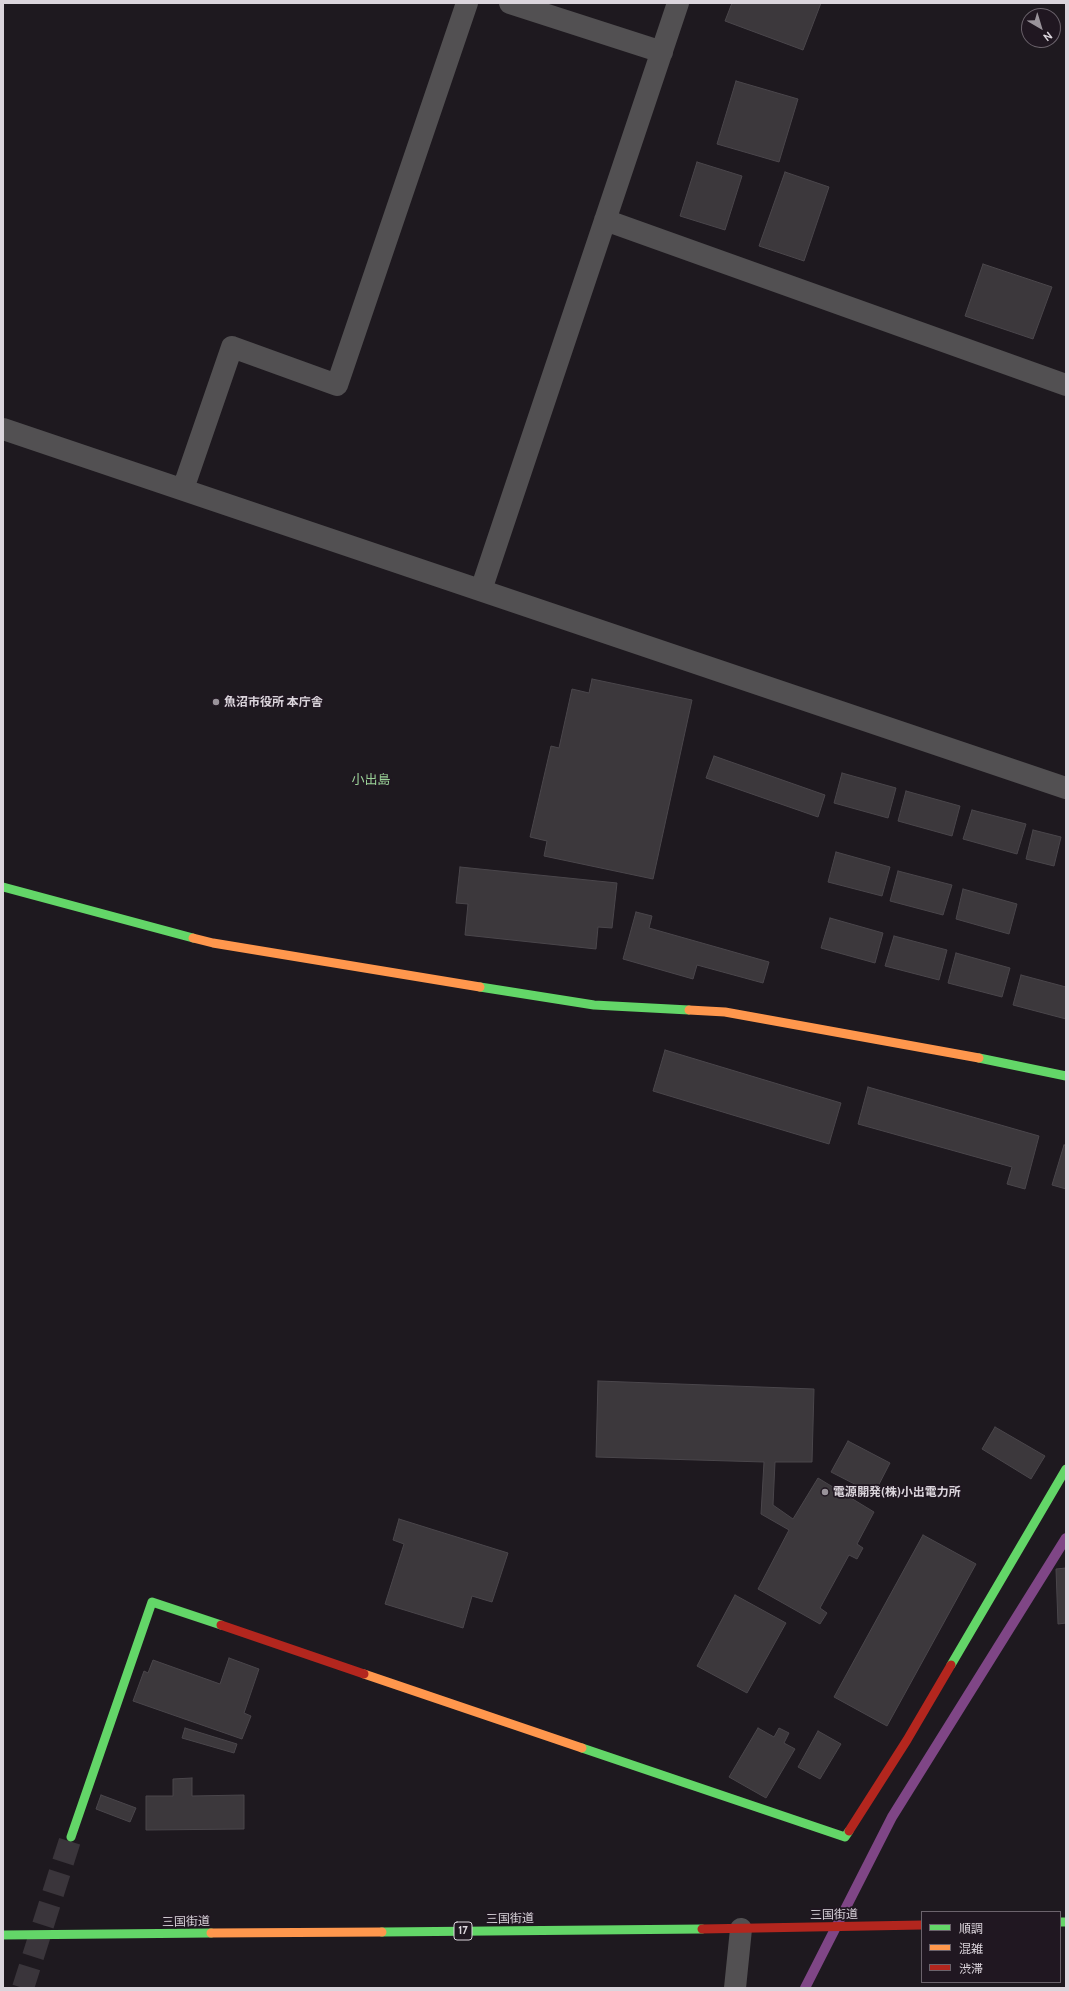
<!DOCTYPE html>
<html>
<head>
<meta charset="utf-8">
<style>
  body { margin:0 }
  #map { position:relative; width:1069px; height:1991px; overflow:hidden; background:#1e191f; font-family:Cabin,"Noto Sans JP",sans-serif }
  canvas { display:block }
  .frame { position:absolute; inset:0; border:4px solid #dbd5dc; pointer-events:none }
  .legend { position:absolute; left:921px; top:1911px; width:140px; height:72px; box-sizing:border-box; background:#201721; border:1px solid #6b636c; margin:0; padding:5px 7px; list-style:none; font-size:12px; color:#dbd5dc }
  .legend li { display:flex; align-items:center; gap:8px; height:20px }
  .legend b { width:20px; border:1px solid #6b636c }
  .north { position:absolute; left:1021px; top:8px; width:40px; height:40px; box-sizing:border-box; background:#201721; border:1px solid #6b636c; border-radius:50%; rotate:142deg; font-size:11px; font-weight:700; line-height:16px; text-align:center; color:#dbd5dc }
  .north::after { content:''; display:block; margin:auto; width:14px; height:18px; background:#99939a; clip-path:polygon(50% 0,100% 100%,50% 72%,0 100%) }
</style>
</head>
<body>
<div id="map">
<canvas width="1069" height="1991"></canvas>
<div class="frame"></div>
<ul class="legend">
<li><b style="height:5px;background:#63d668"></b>順調</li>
<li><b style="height:5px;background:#ff974d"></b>混雑</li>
<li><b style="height:5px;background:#b3261e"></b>渋滞</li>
</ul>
<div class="north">N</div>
</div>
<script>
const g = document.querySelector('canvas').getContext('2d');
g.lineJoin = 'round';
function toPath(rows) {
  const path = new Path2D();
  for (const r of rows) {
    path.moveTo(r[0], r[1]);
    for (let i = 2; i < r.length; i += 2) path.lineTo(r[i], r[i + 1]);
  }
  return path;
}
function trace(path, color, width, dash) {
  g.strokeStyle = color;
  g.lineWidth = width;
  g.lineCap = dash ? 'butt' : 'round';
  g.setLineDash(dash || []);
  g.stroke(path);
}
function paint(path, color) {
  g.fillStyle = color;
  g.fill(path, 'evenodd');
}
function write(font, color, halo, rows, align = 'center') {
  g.font = font + ' Cabin,"Noto Sans JP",sans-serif';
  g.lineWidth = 3.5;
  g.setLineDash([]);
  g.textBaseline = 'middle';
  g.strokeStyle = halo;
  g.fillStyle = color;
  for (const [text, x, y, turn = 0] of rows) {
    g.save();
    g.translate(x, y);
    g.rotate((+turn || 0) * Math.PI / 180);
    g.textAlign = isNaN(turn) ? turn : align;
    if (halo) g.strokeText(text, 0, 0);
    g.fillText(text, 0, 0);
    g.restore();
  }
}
trace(toPath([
  [805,1988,892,1817,1066,1538]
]), '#7f4686', 10);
const building = toPath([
  [732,3,821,3,803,50,725,21,732,3],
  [736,81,798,99,779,162,717,144,736,81],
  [697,162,742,176,725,230,680,216,697,162],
  [785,172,829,187,804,261,759,246,785,172],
  [983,264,1052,287,1033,339,965,316,983,264],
  [592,679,692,700,653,879,544,856,547,841,530,837,551,746,559,748,572,689,589,693,592,679],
  [714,756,825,795,818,817,706,778,714,756],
  [842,773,896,788,888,818,834,803,842,773],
  [906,791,960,806,952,836,898,821,906,791],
  [972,810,1026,824,1017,854,963,839,972,810],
  [1033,830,1061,837,1054,866,1026,859,1033,830],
  [836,852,890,867,882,896,828,882,836,852],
  [460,867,617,883,612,928,598,927,596,949,465,935,468,904,456,903,460,867],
  [898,871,952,885,943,915,890,901,898,871],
  [963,889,1017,904,1009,934,956,919,963,889],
  [636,912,652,916,649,928,769,962,763,983,697,965,693,979,623,959,636,912],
  [830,918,883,933,875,963,821,948,830,918],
  [894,936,947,950,939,980,885,966,894,936],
  [956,953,1010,968,1002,997,948,983,956,953],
  [1021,975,1066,987,1066,1019,1013,1005,1021,975],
  [665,1050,841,1103,829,1144,653,1091,665,1050],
  [868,1087,1039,1136,1025,1189,1007,1184,1012,1167,858,1124,868,1087],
  [1064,1145,1066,1145,1066,1189,1052,1185,1064,1145],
  [598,1381,814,1389,812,1462,775,1462,773,1505,793,1519,818,1478,874,1512,857,1544,863,1548,857,1559,849,1555,820,1608,827,1613,820,1624,758,1589,789,1530,761,1514,764,1462,596,1457,598,1381],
  [995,1427,1045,1456,1031,1479,982,1449,995,1427],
  [848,1441,890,1463,874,1494,831,1472,848,1441],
  [399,1519,508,1553,492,1602,472,1596,463,1628,385,1604,404,1544,393,1540,399,1519],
  [923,1535,976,1564,887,1726,834,1697,923,1535],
  [1066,1568,1066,1623,1058,1624,1056,1569,1066,1568],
  [735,1595,786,1623,747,1693,697,1666,735,1595],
  [229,1658,259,1669,244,1713,251,1716,242,1739,133,1701,144,1671,148,1673,153,1660,220,1684,229,1658],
  [185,1728,237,1744,234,1753,182,1738,185,1728],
  [758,1728,774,1737,779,1728,789,1733,784,1743,795,1749,766,1798,729,1777,758,1728],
  [818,1731,841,1744,820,1779,798,1767,818,1731],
  [192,1778,192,1796,244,1795,244,1829,146,1830,146,1796,173,1796,173,1779,192,1778],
  [101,1795,136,1808,130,1822,96,1809,101,1795]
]);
paint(building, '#3c383c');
trace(building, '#4a464b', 1);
trace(toPath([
  [23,1988,71,1837]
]), '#3a353b', 22, [22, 11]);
trace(toPath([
  [510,3,662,52],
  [605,220,1066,385],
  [3,429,1066,788],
  [183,489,232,347,337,385,467,3],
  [481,590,678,3],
  [735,1988,741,1929]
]), '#525052', 22);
trace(toPath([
  [3,887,193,938],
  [480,987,594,1005,689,1010],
  [979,1058,1066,1076],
  [951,1665,1066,1469],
  [582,1748,845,1837,849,1831],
  [71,1837,152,1602,221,1625],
  [1060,1922,1066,1922],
  [382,1932,702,1929],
  [3,1935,211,1933]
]), '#63d668', 9);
trace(toPath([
  [193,938,213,943,480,987],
  [689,1010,725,1012,979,1058],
  [364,1674,582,1748],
  [211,1933,382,1932]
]), '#ff974d', 9);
trace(toPath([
  [221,1625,364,1674],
  [849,1831,907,1740,951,1665],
  [702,1929,922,1925]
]), '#b3261e', 9);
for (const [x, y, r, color] of [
  [216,702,4,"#99939a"],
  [825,1492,4,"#99939a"]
]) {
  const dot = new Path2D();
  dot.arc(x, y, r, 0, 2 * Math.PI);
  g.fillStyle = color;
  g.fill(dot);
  trace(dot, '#201721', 1.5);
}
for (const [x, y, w] of [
  [463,1931,18]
]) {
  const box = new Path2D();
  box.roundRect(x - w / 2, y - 9, w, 18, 3);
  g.fillStyle = '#201721';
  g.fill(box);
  trace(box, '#dbd5dc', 1);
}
write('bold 11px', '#dbd5dc', null, [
  ["17",463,1931]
]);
write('bold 12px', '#dbd5dc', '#201721', [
  ["魚沼市役所 本庁舎",224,702],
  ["電源開発(株)小出電力所",833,1492]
], 'left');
write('12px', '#dbd5dc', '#201721', [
  ["三国街道",834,1915,-1],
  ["三国街道",510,1919,-1],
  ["三国街道",186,1922,-1]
]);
write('13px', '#9ad297', '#201721', [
  ["小出島",371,780]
]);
</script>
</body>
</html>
